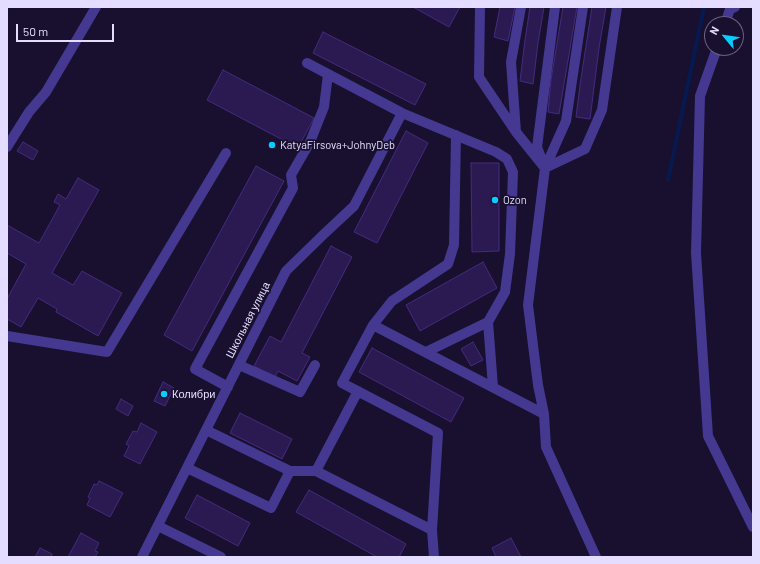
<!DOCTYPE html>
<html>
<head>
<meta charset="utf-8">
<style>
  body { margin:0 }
  #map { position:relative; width:760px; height:564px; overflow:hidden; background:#18102e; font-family:Barlow,sans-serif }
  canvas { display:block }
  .frame { position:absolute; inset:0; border:8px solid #e5ddff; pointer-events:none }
  .north { position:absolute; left:704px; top:16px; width:40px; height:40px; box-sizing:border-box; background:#18102e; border:1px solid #6a6282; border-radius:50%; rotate:299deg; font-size:11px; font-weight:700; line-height:16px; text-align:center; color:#e5ddff }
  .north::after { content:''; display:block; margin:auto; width:14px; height:18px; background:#09ccff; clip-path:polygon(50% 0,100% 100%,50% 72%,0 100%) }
  .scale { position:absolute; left:16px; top:24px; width:98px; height:18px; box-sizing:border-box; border:2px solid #e5ddff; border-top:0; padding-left:5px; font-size:12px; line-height:14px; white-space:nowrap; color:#e5ddff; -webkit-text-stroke:3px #18102e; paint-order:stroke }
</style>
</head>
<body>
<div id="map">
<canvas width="760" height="564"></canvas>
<div class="frame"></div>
<div class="north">N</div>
<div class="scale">50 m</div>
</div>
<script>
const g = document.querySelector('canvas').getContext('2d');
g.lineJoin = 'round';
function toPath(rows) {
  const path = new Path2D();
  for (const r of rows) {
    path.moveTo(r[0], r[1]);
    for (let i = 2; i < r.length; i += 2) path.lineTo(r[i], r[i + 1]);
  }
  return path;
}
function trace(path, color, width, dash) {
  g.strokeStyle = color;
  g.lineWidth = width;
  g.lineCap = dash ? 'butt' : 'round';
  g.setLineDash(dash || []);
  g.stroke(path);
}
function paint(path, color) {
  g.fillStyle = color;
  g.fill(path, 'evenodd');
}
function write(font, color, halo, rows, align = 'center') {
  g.font = font + ' Barlow,sans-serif';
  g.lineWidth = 3.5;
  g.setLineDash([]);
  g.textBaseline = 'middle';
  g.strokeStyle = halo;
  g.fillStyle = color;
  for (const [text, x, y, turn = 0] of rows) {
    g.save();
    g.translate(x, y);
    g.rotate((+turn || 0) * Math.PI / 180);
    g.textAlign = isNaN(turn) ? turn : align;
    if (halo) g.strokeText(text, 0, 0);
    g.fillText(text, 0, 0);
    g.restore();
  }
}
trace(toPath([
  [668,180,704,7]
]), '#071a50', 4);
const building = toPath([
  [413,7,460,7,449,27,413,7],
  [500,7,515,7,508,41,494,37,500,7],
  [530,7,544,7,538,43,533,84,520,81,525,40,530,7],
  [563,7,577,7,559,114,548,112,551,80,563,7],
  [592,7,606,7,599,48,590,119,576,117,580,85,592,7],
  [323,32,426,84,415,105,313,53,323,32],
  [223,70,314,118,298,148,207,100,223,70],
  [406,131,428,143,377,243,354,232,406,131],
  [23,142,38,151,33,160,17,151,23,142],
  [471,163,499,163,499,251,472,252,471,163],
  [256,166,284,181,192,351,164,335,256,166],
  [78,178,99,190,52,273,73,285,82,271,122,293,98,336,56,312,57,309,38,298,21,327,7,319,7,299,26,264,7,253,7,225,39,243,60,205,54,202,58,194,66,199,78,178],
  [331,246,352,257,302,353,310,357,297,381,278,371,275,377,254,366,270,336,281,342,331,246],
  [483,262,497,288,420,331,406,305,483,262],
  [473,342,483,360,471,366,461,349,473,342],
  [372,348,464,398,451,422,359,372,372,348],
  [163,382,174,388,165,406,154,401,163,382],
  [121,399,133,406,128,416,116,409,121,399],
  [240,413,292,439,282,459,230,433,240,413],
  [141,423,157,432,140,464,124,456,129,446,126,444,133,431,137,432,141,423],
  [99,481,123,493,110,517,87,505,90,498,88,497,94,484,97,485,99,481],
  [309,490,406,544,399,557,377,557,296,512,309,490],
  [197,495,250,523,238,546,185,518,197,495],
  [81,533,99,543,95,551,98,552,95,557,68,557,81,533],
  [511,538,521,557,496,557,492,548,511,538],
  [40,548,52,554,51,557,35,557,40,548]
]);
paint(building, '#2b1a51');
trace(building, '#442b7f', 1);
trace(toPath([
  [480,7,479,77,516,132,511,62,521,7],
  [555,7,537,147,545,168,566,121,583,7],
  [725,24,730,9,735,7],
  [717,48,700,96,696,253,708,436,753,527],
  [307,63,402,113,496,152,507,159,513,172,510,254,505,292,488,322,426,352],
  [516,132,545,168,528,305,538,385,544,414,546,447,596,557],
  [7,147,29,112,46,92,96,7],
  [545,168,585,149,602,110,617,7],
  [488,322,493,387],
  [373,325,392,301,448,264,454,245,456,135],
  [7,336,107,352,226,153],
  [239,365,300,392,315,365],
  [228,387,195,369,293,188,291,175,310,142,324,107,328,74],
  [187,468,271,508,290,471,206,430],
  [290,471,316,471,358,391],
  [316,471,432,530],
  [158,526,221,557],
  [142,557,286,271,324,234,354,206,402,113],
  [434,557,432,530,438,433,342,383,373,325,544,414]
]), '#453891', 10);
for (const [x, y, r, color] of [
  [272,145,4,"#09ccff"],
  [495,200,4,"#09ccff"],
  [164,394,4,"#09ccff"]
]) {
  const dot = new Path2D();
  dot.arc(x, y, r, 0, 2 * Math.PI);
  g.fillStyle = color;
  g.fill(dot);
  trace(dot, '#18102e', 1.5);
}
write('11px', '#e5ddff', '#18102e', [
  ["KatyaFirsova+JohnyDeb",280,145],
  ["Ozon",503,200],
  ["Колибри",172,394]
], 'left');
write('11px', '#e5ddff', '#18102e', [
  ["Школьная улица",248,320,-63]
]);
</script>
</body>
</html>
